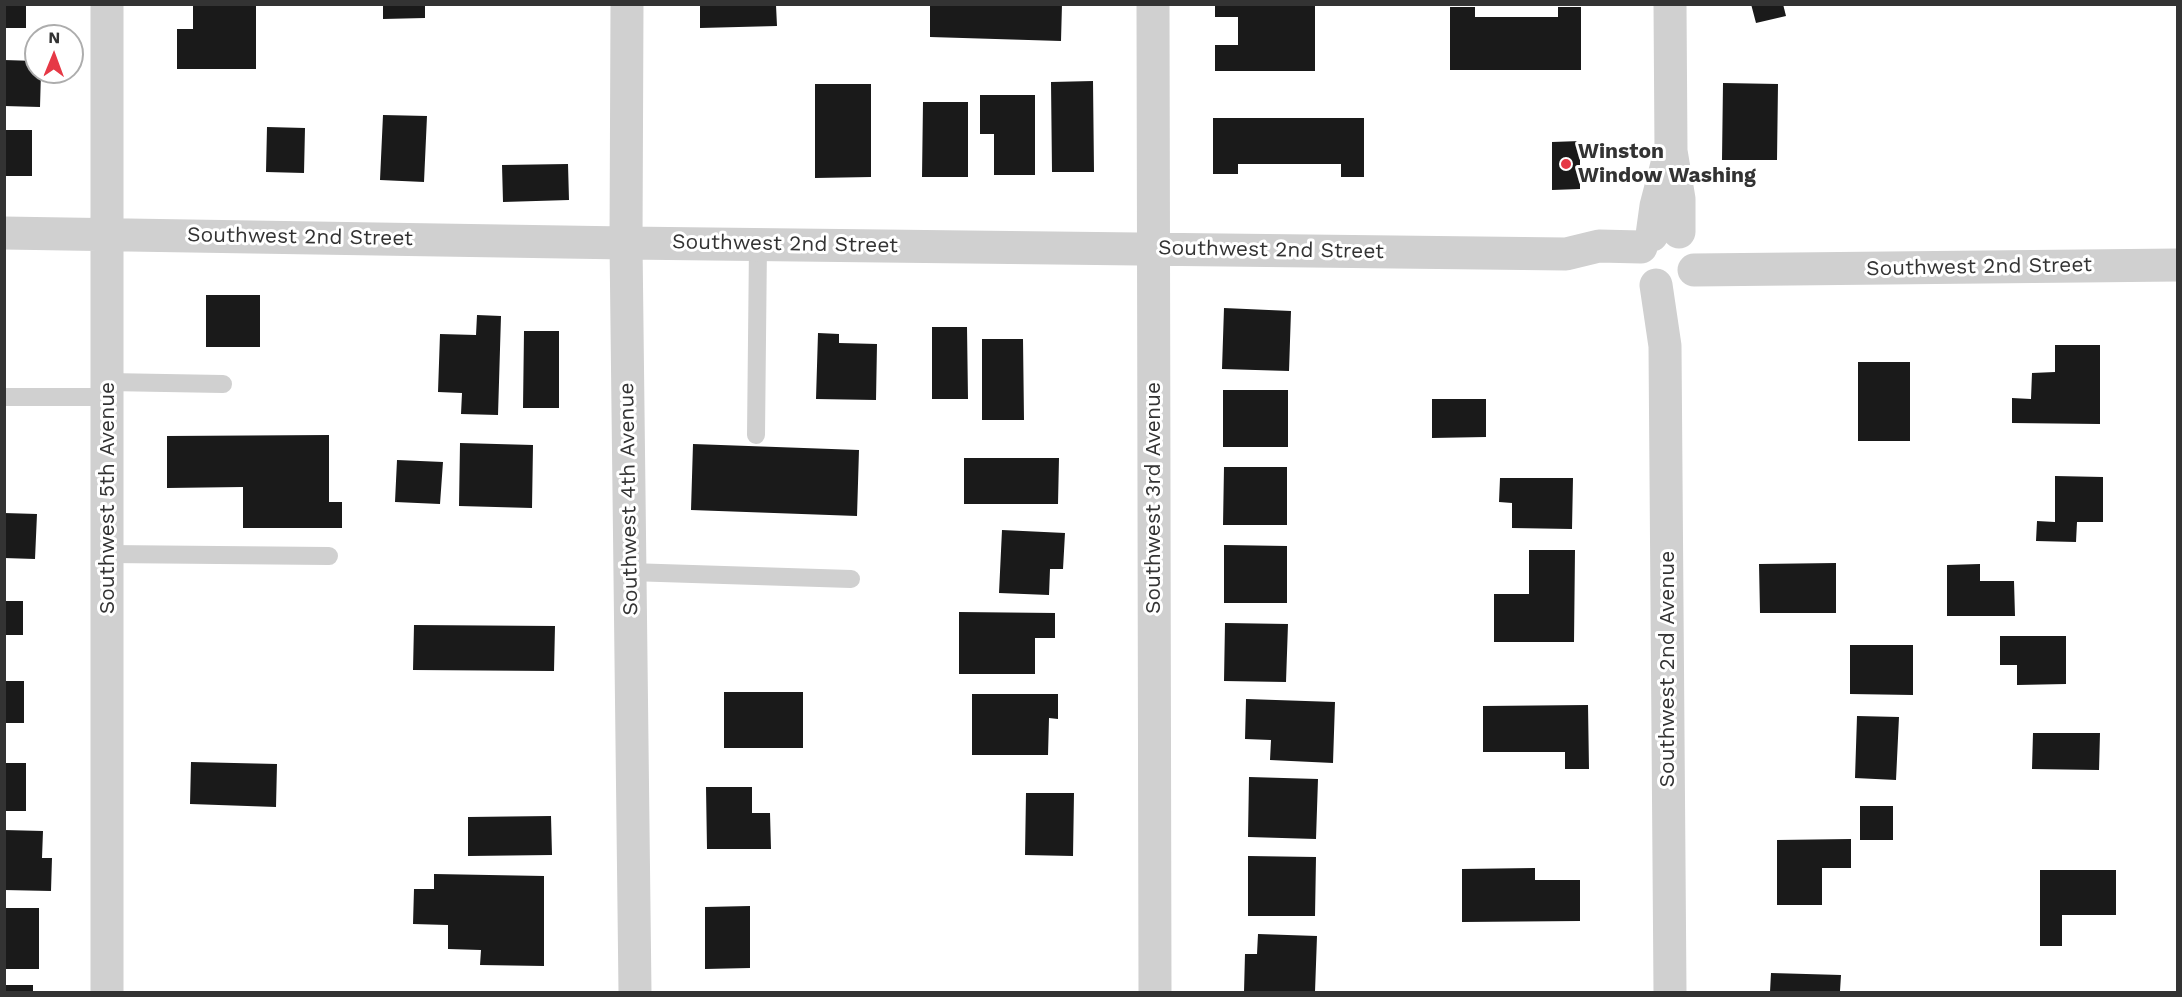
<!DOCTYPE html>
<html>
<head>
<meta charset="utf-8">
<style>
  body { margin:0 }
  #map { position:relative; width:2182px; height:997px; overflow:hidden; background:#fff; font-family:"Work Sans",sans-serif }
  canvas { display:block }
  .frame { position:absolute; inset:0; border:6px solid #333; pointer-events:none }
  .north { position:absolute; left:24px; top:24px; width:60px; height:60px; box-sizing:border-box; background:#fff; border:2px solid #adadad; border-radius:50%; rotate:1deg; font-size:16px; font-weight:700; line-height:24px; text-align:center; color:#333 }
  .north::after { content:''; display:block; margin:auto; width:21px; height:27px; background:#e63946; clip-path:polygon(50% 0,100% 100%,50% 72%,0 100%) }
</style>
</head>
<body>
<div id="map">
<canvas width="2182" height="997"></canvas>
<div class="frame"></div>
<div class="north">N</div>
</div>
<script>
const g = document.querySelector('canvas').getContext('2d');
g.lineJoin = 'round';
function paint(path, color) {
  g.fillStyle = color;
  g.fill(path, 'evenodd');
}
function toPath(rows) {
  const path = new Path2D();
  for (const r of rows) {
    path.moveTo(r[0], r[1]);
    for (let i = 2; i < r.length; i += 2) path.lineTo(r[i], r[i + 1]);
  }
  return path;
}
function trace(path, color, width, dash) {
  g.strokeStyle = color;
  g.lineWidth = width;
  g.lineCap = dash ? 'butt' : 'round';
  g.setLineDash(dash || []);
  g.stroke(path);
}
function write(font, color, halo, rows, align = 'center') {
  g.font = font + ' "Work Sans",sans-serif';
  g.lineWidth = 6;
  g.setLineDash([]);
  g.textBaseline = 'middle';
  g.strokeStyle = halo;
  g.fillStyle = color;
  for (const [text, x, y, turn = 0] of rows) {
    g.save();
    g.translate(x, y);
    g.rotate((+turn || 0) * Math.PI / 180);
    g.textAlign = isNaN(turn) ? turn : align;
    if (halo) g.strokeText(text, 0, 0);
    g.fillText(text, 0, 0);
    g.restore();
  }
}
paint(toPath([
  [4,4,26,4,26,28,4,28],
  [193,4,256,4,256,69,177,69,177,29,193,29],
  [383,4,425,4,425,18,383,19],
  [930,4,1062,4,1061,41,930,37],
  [1215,4,1315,4,1315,71,1215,71,1215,45,1238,45,1238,17,1215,17],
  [1751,4,1783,4,1786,16,1756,23],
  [700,5,776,5,777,26,700,28],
  [1450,7,1475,7,1475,17,1558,17,1558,7,1581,7,1581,70,1450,70],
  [4,60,36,61,36,72,41,72,40,107,4,106],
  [1093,81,1094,172,1052,172,1051,82],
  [1723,83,1778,84,1777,160,1722,160],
  [815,84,871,84,871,177,815,178],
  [980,95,1035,95,1035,175,994,175,994,134,980,134],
  [923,102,968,102,968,177,922,177],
  [383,115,427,116,424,182,380,180],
  [1213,118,1364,118,1364,177,1341,177,1341,164,1238,164,1238,174,1213,174],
  [267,127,305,128,304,173,266,172],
  [4,130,32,130,32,176,4,176],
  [1580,141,1580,189,1552,190,1552,142],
  [568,164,569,200,503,202,502,165],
  [206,295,260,295,260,347,206,347],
  [1224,308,1291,311,1289,371,1222,369],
  [477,315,501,316,498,415,461,414,462,393,438,392,440,334,476,335],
  [932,327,967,327,968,399,932,399],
  [524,331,559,331,559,408,523,408],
  [818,333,839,334,839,343,877,344,876,400,816,399],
  [982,339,1023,339,1024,420,982,420],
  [2055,345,2100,345,2100,424,2012,423,2012,398,2031,399,2032,373,2055,372],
  [1858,362,1910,362,1910,441,1858,441],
  [1223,390,1288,390,1288,447,1223,447],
  [1432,399,1486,399,1486,437,1432,438],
  [329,435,329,502,342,502,342,528,243,528,243,487,167,488,167,436],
  [460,443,533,445,532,508,459,506],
  [693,444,859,450,857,516,691,510],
  [964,458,1059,458,1058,504,964,504],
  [397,460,443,462,440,504,395,502],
  [1224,467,1287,467,1287,525,1223,525],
  [2055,476,2103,477,2103,522,2077,522,2076,542,2036,541,2037,521,2055,522],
  [1500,478,1573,478,1572,529,1512,528,1512,503,1499,502],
  [4,513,37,514,35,559,4,558],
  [1002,530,1065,533,1063,569,1050,569,1049,595,999,593],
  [1224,545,1287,546,1287,603,1224,603],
  [1529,550,1575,550,1574,642,1494,642,1494,594,1529,594],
  [1836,563,1836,613,1760,613,1759,564],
  [1980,564,1980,581,2014,581,2015,616,1947,616,1947,565],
  [4,601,23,601,23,635,4,635],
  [959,612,1055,613,1055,638,1035,638,1035,674,959,674],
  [1225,623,1288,624,1286,682,1224,681],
  [414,625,555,626,554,671,413,670],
  [2000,636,2066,636,2066,684,2017,685,2017,665,2000,665],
  [1850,645,1913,645,1913,695,1850,694],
  [4,681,24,681,24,723,4,723],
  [724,692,803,692,803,748,724,748],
  [972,694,1058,694,1058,719,1049,718,1048,755,972,755],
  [1246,699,1335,702,1333,763,1270,760,1271,740,1245,739],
  [1588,705,1589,769,1565,769,1565,752,1483,752,1483,706],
  [1857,716,1899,717,1896,780,1855,778],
  [2033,733,2100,733,2099,770,2032,769],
  [191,762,277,764,276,807,190,804],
  [4,763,26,763,26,811,4,811],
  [1249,777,1318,779,1316,839,1248,837],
  [706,787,752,787,752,813,770,813,771,849,707,849],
  [1026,793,1074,793,1073,856,1025,855],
  [1860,806,1893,806,1893,840,1860,840],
  [551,816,552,855,468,856,468,817],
  [4,830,43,831,42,858,52,858,51,891,4,890],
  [1851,839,1851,868,1822,868,1822,905,1777,905,1777,840],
  [1248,856,1316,857,1315,916,1248,916],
  [1535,868,1535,880,1580,880,1580,921,1462,922,1462,869],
  [2040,870,2116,870,2116,915,2062,915,2062,946,2040,946],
  [434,874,544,876,544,966,480,965,481,950,448,949,448,925,413,924,414,889,434,889],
  [750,906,750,968,705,969,705,907],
  [4,908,39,908,39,969,4,969],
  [1258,934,1317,936,1315,992,1244,992,1245,954,1257,954],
  [1771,973,1841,975,1840,991,1770,992],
  [4,985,33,985,33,992,4,992]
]), '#1a1a1a');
trace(toPath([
  [108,382,223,384],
  [4,397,108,397],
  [756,435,758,244],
  [108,554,329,556],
  [629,572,851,579]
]), '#d0d0d0', 18);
trace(toPath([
  [627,4,626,243,635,992],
  [1153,4,1155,992],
  [1670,4,1671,151,1679,199,1679,232],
  [4,233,626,243,1566,254,1599,246,1641,247],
  [1652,235,1656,206,1667,164],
  [1694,270,2178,265],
  [1656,285,1665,346,1670,992],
  [107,992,107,4]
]), '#d0d0d0', 33);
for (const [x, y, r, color] of [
  [1566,164,6,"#e63946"]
]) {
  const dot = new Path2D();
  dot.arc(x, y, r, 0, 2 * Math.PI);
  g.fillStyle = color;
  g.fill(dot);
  trace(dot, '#fff', 2);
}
write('bold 21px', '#333', '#fff', [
  ["Winston",1578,152],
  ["Window Washing",1578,176]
], 'left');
write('21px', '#333', '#fff', [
  ["Southwest 2nd Street",300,237,1],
  ["Southwest 2nd Street",785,244,1],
  ["Southwest 2nd Street",1271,250,1],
  ["Southwest 2nd Street",1979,267,-1],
  ["Southwest 5th Avenue",108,498,-90],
  ["Southwest 3rd Avenue",1154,498,-90],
  ["Southwest 4th Avenue",629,499,-91],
  ["Southwest 2nd Avenue",1668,669,-90]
]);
</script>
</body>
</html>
